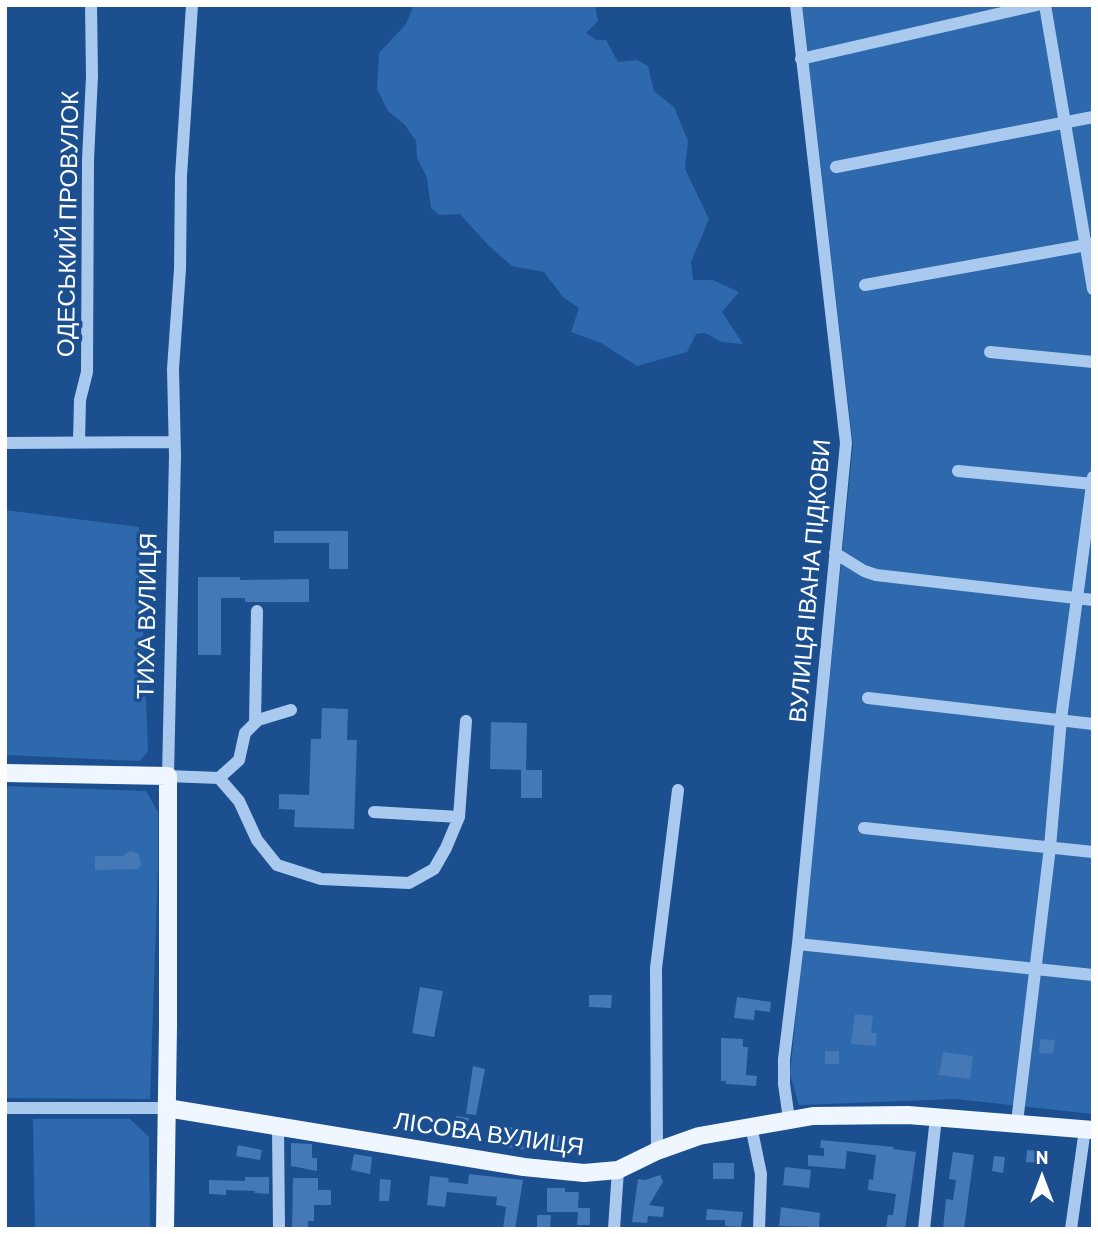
<!DOCTYPE html>
<html>
<head>
<meta charset="utf-8">
<style>
  body { margin:0 }
  #map { position:relative; width:1098px; height:1234px; overflow:hidden; background:#1b4f8f; font-family:Barlow,sans-serif }
  canvas { display:block }
  .frame { position:absolute; inset:0; border:7px solid #fff; pointer-events:none }
  .north { position:absolute; left:1007px; top:1143px; width:70px; height:70px; -webkit-text-stroke:5px #1b4f8f; paint-order:stroke; rotate:0deg; font-size:19px; font-weight:700; line-height:28px; text-align:center; color:#fff }
  .north::after { content:''; display:block; margin:auto; width:24px; height:32px; background:#fff; clip-path:polygon(50% 0,100% 100%,50% 72%,0 100%) }
</style>
</head>
<body>
<div id="map">
<canvas width="1098" height="1234"></canvas>
<div class="frame"></div>
<div class="north">N</div>
</div>
<script>
const g = document.querySelector('canvas').getContext('2d');
g.lineJoin = 'round';
function paint(path, color) {
  g.fillStyle = color;
  g.fill(path, 'evenodd');
}
function toPath(rows) {
  const path = new Path2D();
  for (const r of rows) {
    path.moveTo(r[0], r[1]);
    for (let i = 2; i < r.length; i += 2) path.lineTo(r[i], r[i + 1]);
  }
  return path;
}
function trace(path, color, width, dash) {
  g.strokeStyle = color;
  g.lineWidth = width;
  g.lineCap = dash ? 'butt' : 'round';
  g.setLineDash(dash || []);
  g.stroke(path);
}
function write(font, color, halo, rows, align = 'center') {
  g.font = font + ' Barlow,sans-serif';
  g.lineWidth = 7;
  g.setLineDash([]);
  g.textBaseline = 'middle';
  g.strokeStyle = halo;
  g.fillStyle = color;
  for (const [text, x, y, turn = 0] of rows) {
    g.save();
    g.translate(x, y);
    g.rotate((+turn || 0) * Math.PI / 180);
    g.textAlign = isNaN(turn) ? turn : align;
    if (halo) g.strokeText(text, 0, 0);
    g.fillText(text, 0, 0);
    g.restore();
  }
}
paint(toPath([
  [414,5,595,5,598,21,586,33,597,40,606,40,618,62,637,60,648,66,654,91,674,107,688,141,685,169,709,219,691,262,693,280,713,280,739,292,722,312,743,344,722,342,705,333,696,334,687,352,637,366,601,343,571,332,579,308,563,297,544,272,512,266,488,245,460,214,439,215,431,208,427,178,417,158,416,141,405,125,388,111,377,89,379,53,406,24],
  [802,5,1093,5,1093,1114,955,1099,799,1105,790,1074,853,445],
  [5,510,139,527,148,751,140,761,5,755],
  [5,786,146,791,158,812,158,865,150,1099,5,1098],
  [33,1119,130,1119,149,1137,150,1229,35,1229]
]), '#2e69ad');
paint(toPath([
  [274,531,348,531,348,569,329,569,329,543,274,543],
  [198,577,240,577,240,580,309,579,309,602,245,602,245,598,221,598,221,655,198,655],
  [322,708,348,709,347,740,357,740,354,829,294,827,295,810,279,809,279,794,309,795,311,739,321,739],
  [491,722,527,723,526,770,490,769],
  [521,770,542,770,542,798,521,798],
  [130,851,139,854,141,865,138,869,95,870,95,856,123,856],
  [420,987,443,991,434,1037,412,1033],
  [589,995,612,995,611,1008,589,1007],
  [737,997,771,1002,770,1012,755,1010,754,1020,734,1018],
  [855,1014,873,1016,871,1033,877,1033,876,1046,851,1044],
  [721,1038,743,1039,743,1047,748,1047,746,1075,757,1076,756,1086,726,1084,726,1081,721,1081],
  [1040,1039,1055,1040,1053,1054,1039,1053],
  [825,1051,839,1051,839,1064,825,1064],
  [943,1052,973,1056,970,1079,939,1075],
  [473,1066,485,1069,476,1115,466,1114],
  [456,1116,469,1118,466,1133,454,1131],
  [504,1126,538,1132,536,1143,529,1142,527,1150,500,1146],
  [549,1134,564,1136,561,1156,548,1154],
  [821,1140,894,1147,893,1149,916,1152,905,1229,886,1229,888,1215,893,1215,896,1194,868,1190,869,1179,873,1180,876,1155,847,1151,845,1169,808,1166,808,1155,824,1156,824,1148,820,1148],
  [291,1143,312,1144,312,1158,317,1158,317,1171,291,1166],
  [238,1145,262,1150,260,1160,236,1156],
  [1027,1150,1041,1151,1040,1163,1026,1162],
  [953,1152,974,1155,964,1229,943,1229,946,1199,953,1200,956,1180,949,1179],
  [354,1154,372,1157,370,1174,351,1170],
  [994,1156,1005,1157,1003,1173,992,1171],
  [713,1163,734,1163,734,1179,713,1179],
  [785,1167,811,1170,809,1188,783,1185],
  [469,1174,523,1180,515,1229,503,1229,506,1207,496,1205,497,1197,447,1192,445,1207,427,1205,430,1176,449,1178,448,1182,468,1184],
  [660,1175,663,1182,649,1205,664,1207,663,1217,648,1216,647,1223,632,1222,638,1179,645,1180],
  [245,1177,269,1177,269,1194,255,1193,255,1191,226,1190,226,1195,209,1194,209,1180,245,1181],
  [293,1178,318,1178,318,1190,331,1190,331,1205,314,1205,314,1221,308,1221,308,1229,292,1229],
  [380,1179,391,1180,389,1201,379,1201],
  [547,1188,565,1188,565,1192,579,1192,578,1208,590,1208,590,1225,577,1225,578,1212,547,1212],
  [781,1207,820,1213,819,1227,779,1226],
  [707,1209,743,1212,741,1227,725,1226,725,1220,706,1220],
  [537,1215,551,1215,550,1229,537,1229]
]), '#4478b7');
trace(toPath([
  [192,5,181,176,180,269,173,369,175,456,168,776,219,778,239,801,257,840,277,865,321,879,409,883,434,869,446,848,459,817,466,721],
  [1045,5,1093,289],
  [801,59,1037,5],
  [836,167,1093,117],
  [865,285,1092,244],
  [990,352,1093,362],
  [79,442,80,400,87,372,88,160,92,76,91,5],
  [5,443,174,442],
  [958,471,1093,484],
  [835,553,864,571,876,575,1093,600],
  [868,698,1093,724],
  [255,723,257,611],
  [219,778,239,760,245,733,258,720,291,710],
  [374,812,459,817],
  [864,828,1093,852],
  [798,944,1093,975],
  [5,1108,167,1108],
  [789,1119,784,1084,784,1059,798,944,846,443,796,5],
  [1017,1122,1050,847,1061,719,1093,477],
  [751,1126,761,1174,759,1229],
  [278,1127,279,1229],
  [657,1151,656,968,678,790],
  [614,1229,618,1170],
  [924,1229,936,1117],
  [1071,1229,1085,1129]
]), '#a9c9ee', 12);
trace(toPath([
  [5,773,168,776,168,1026,165,1229],
  [167,1108,524,1167,584,1173,618,1170,657,1151,699,1136,813,1116,908,1115,1093,1130]
]), '#f0f6ff', 18);
write('24px', '#fff', '#1b4f8f', [
  ["ОДЕСЬКИЙ ПРОВУЛОК",68,224,-89],
  ["ВУЛИЦЯ ІВАНА ПІДКОВИ",810,581,-85],
  ["ТИХА ВУЛИЦЯ",147,616,-89],
  ["ЛІСОВА ВУЛИЦЯ",489,1134,8]
]);
</script>
</body>
</html>
